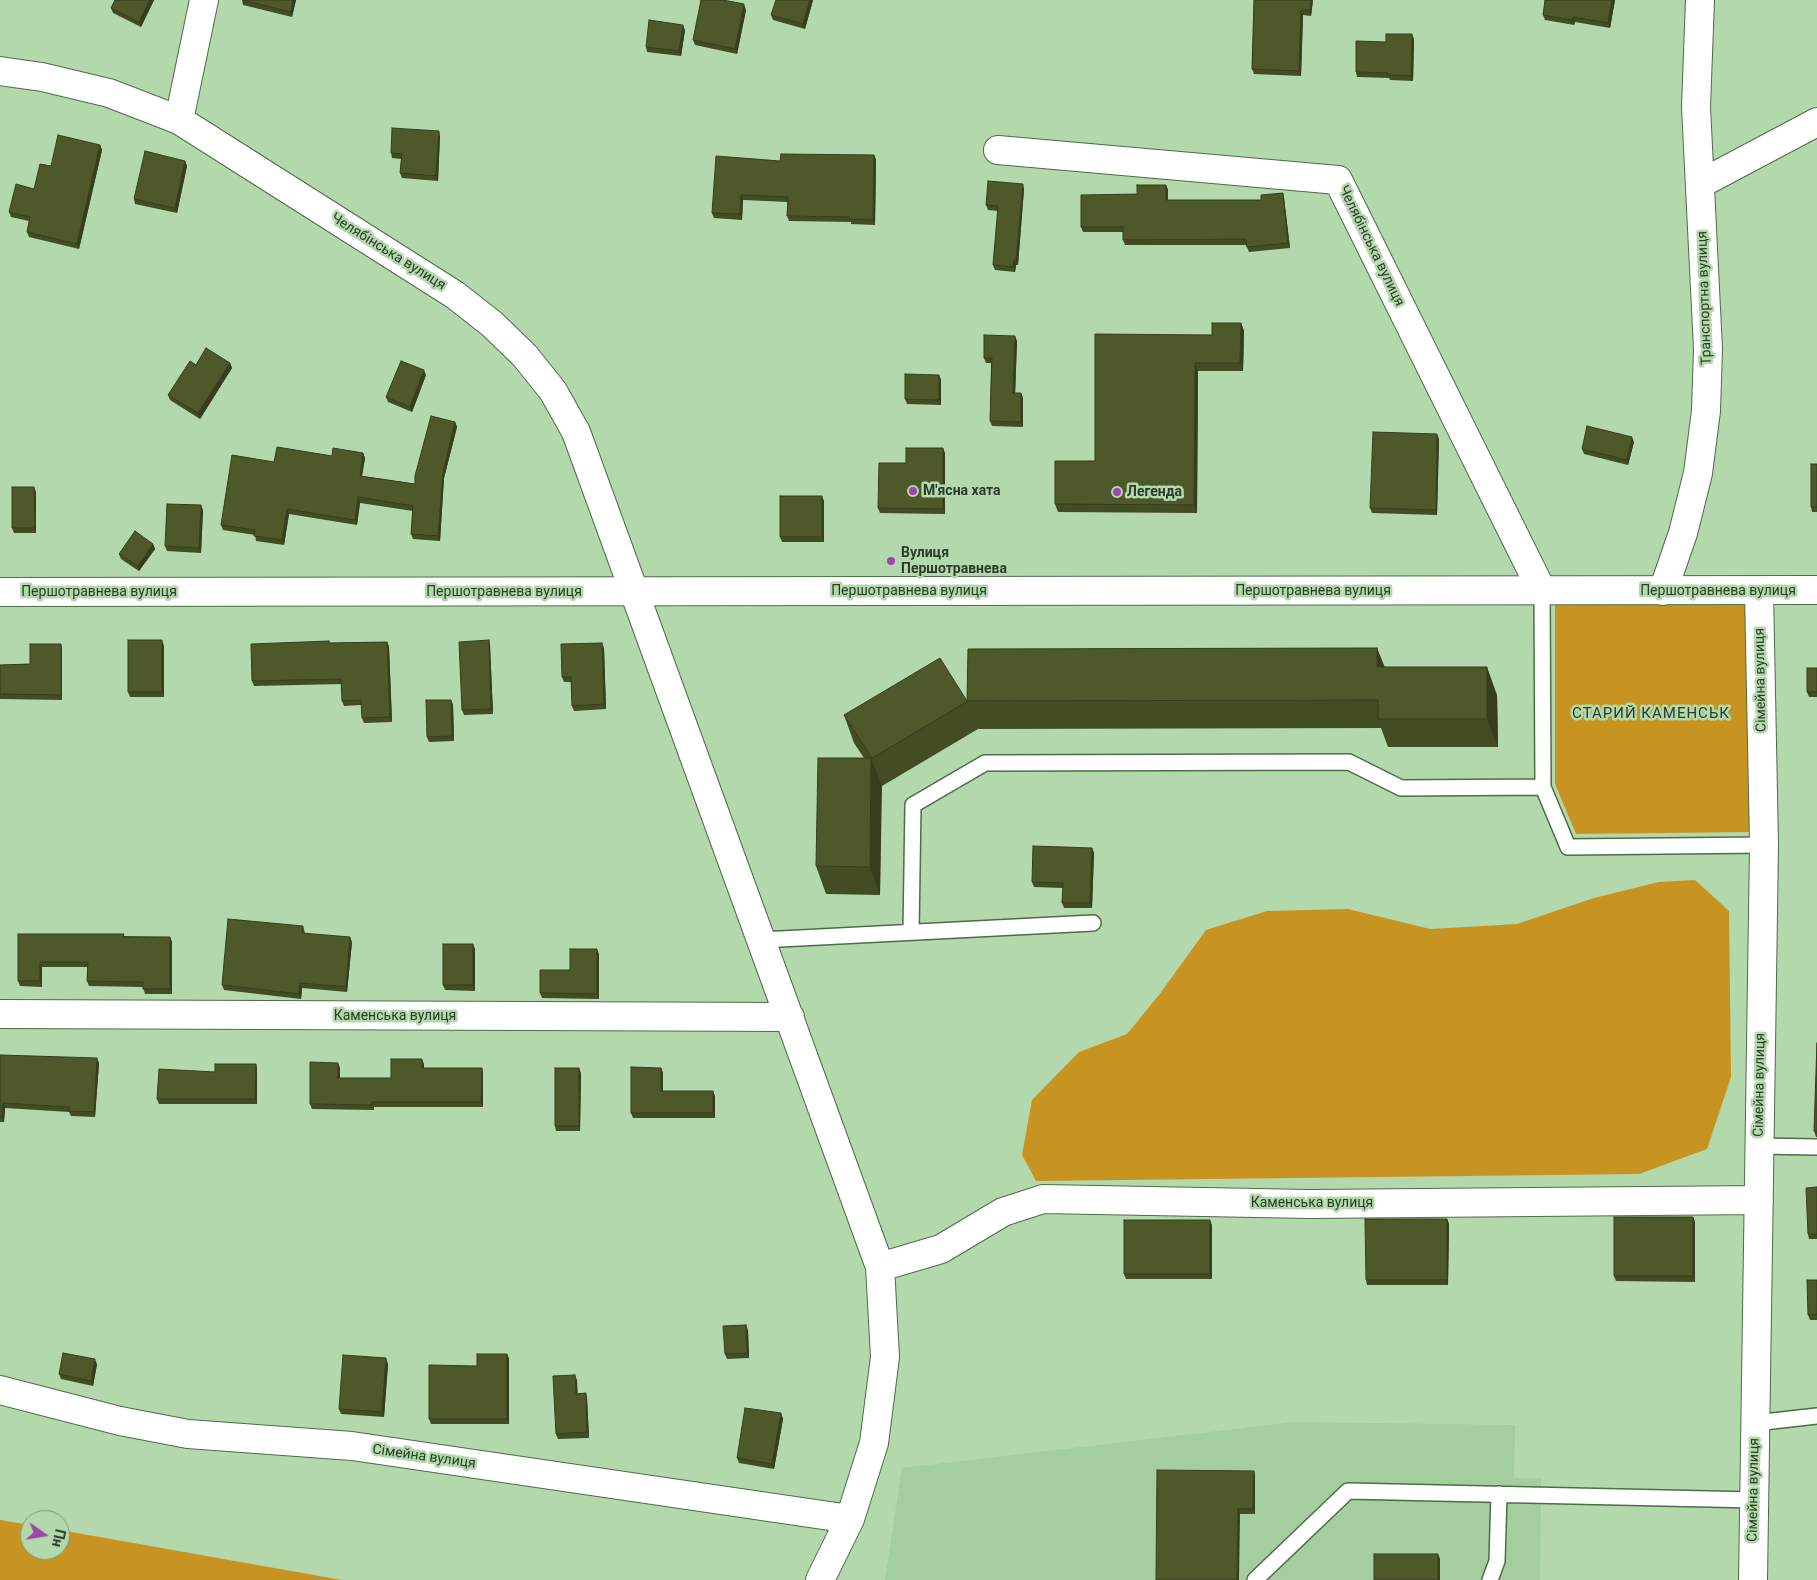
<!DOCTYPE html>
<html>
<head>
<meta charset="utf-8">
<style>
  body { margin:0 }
  #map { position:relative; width:1817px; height:1580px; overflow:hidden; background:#b2d8ac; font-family:Roboto,sans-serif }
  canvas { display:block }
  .north { position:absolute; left:20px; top:1510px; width:50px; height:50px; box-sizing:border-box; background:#b2d8ac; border:1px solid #7c9978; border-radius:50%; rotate:103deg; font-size:14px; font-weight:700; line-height:20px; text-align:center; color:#2c3b2a }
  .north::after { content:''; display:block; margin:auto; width:18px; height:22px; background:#9e44af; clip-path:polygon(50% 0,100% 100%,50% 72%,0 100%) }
</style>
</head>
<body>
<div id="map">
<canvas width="1817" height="1580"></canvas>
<div class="north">Пн</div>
</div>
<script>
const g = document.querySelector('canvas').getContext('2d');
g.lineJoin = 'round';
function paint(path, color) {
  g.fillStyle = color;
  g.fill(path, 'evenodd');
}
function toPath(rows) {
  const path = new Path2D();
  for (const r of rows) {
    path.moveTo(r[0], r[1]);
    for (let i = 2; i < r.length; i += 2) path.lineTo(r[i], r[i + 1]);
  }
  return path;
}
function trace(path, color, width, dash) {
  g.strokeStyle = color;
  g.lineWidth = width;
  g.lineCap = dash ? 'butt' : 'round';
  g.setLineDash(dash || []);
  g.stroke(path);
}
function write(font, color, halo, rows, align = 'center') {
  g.font = font + ' Roboto,sans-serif';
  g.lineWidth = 5;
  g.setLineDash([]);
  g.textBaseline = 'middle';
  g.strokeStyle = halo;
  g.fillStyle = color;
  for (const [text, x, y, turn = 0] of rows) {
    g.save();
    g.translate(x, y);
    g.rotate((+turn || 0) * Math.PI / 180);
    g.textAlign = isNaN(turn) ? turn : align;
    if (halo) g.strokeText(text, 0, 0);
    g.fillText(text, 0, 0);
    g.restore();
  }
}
paint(toPath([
  [1295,1422,1515,1425,1514,1478,1541,1478,1540,1580,885,1580,902,1468]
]), '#a4ce9d');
paint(toPath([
  [1555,602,1746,602,1751,832,1576,834,1555,784],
  [1695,880,1729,911,1731,1077,1707,1149,1639,1174,1036,1181,1022,1155,1032,1100,1079,1052,1127,1034,1159,995,1206,930,1267,911,1348,909,1430,929,1517,924,1594,898,1659,882],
  [0,1520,30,1525,30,1550,60,1550,60,1530,342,1580,0,1580]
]), '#c89421');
const lane = toPath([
  [1542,591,1543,787,1568,847,1764,845],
  [911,932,913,805,985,763,1349,762,1401,788,1543,787],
  [761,940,1093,923],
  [1759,1146,1817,1147],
  [1755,1423,1817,1416],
  [1255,1580,1348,1491,1754,1500],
  [1490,1580,1497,1561,1499,1494]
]);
const street = toPath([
  [0,71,42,77,109,93,179,120,455,295,492,324,525,356,553,391,576,432,880,1267,885,1357,874,1443,850,1519,820,1580],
  [179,120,204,0],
  [998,150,1338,180,1542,591],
  [1700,184,1817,122],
  [1663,591,1683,533,1698,473,1706,411,1708,349,1696,107,1700,0],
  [0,1014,790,1017],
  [880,1267,941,1249,1003,1212,1043,1199,1310,1204,1759,1200],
  [0,1390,120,1421,188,1434,352,1446,850,1519],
  [1753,1580,1764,845,1759,591]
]);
const secondary = toPath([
  [0,592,1817,590]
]);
trace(lane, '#4c6d47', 18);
trace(street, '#4c6d47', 30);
trace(secondary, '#4c6d47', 30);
trace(lane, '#fff', 15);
trace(street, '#fff', 28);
trace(secondary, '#fff', 28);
paint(toPath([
  [115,0,154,0,141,27,113,13,111,8],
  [242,0,296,0,292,17,243,5],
  [813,0,805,29,773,20,771,15],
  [1254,0,1313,0,1311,16,1303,15,1301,76,1254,74,1252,69],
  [1615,0,1610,28,1575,22,1574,25,1545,20,1543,15],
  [746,10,737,54,695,45,693,40],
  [685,30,681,56,647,52,646,47],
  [1414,39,1413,81,1390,80,1389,78,1357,77,1356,72,1386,42],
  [440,136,438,181,402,178,400,173,401,159,392,158,391,153],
  [100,145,102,150,79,249,29,237,27,232,29,221,11,217,9,212,34,189,51,166],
  [874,155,876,160,875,225,851,224,851,222,789,221,787,216,788,202,743,200,742,220,714,218,712,213,780,161],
  [185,161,187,166,177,213,135,204,134,199],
  [1166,185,1168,190,1168,200,1261,200,1284,198,1290,248,1249,252,1246,245,1125,245,1123,240,1123,232,1083,232,1081,227,1137,194],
  [1024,189,1018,265,1016,265,1015,272,995,270,993,265,998,211,988,210,986,205],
  [1241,323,1244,331,1243,371,1198,371,1197,513,1058,512,1055,504,1212,335],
  [1017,341,1015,393,1021,393,1023,398,1023,427,992,426,990,421,991,363,986,363,984,358],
  [230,363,232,368,200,419,170,400,168,395],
  [426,375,412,412,388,402,386,397],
  [939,375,941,380,941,405,907,404,905,399],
  [455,422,457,427,444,478,440,541,413,539,411,534,413,511,360,503,357,525,289,514,284,545,256,541,255,535,223,530,221,525,274,462,363,453,365,458,362,476,415,484],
  [1439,439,1437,515,1372,513,1370,508],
  [1634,442,1628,465,1584,454,1582,449],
  [945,453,945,514,880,513,878,508,906,463],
  [1817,464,1817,512,1812,512,1811,507],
  [36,492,36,533,14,533,12,528],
  [824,501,824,542,782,542,780,537],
  [203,510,201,553,167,551,165,546],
  [153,544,155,549,139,571,121,559,119,554],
  [489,640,490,645,493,714,464,715,462,710],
  [329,641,330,643,387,642,389,647,392,722,364,723,362,718,361,705,344,706,342,701,342,684,254,686,252,681],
  [61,644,62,649,62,700,0,699,0,665,30,664],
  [164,646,164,697,130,697,128,692],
  [604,648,606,709,574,711,572,706,571,682,564,682,562,677],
  [1377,648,1384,667,1497,695,1498,747,1388,747,1381,728,978,729,882,786,881,786,880,895,826,894,816,866,864,758,854,743,844,715,967,701],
  [1817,668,1817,697,1809,697,1807,692],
  [451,700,453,705,454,741,429,742,427,737],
  [1092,848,1094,853,1092,908,1064,908,1062,903,1063,888,1034,887,1032,882],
  [303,926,305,933,352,942,347,992,302,988,301,999,224,990,222,985],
  [18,934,170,937,172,942,172,994,145,994,143,987,89,986,87,981,87,967,42,967,42,987,20,986,18,981],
  [475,949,475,991,445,990,443,985],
  [599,954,599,999,542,998,540,993],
  [1817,1043,1817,1137,1816,1137,1814,1131],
  [0,1055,99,1063,95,1117,71,1116,69,1112,5,1108,4,1122,0,1122],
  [256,1064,257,1069,257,1104,159,1104,157,1099,215,1072],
  [424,1064,424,1068,482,1068,483,1073,483,1107,374,1107,374,1110,312,1109,310,1104,340,1068,340,1078,391,1078],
  [661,1068,663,1073,663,1091,715,1096,715,1118,633,1118,631,1113],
  [581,1073,580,1131,556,1131,555,1126],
  [1817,1187,1817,1239,1809,1239,1808,1234],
  [1693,1217,1695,1222,1695,1282,1616,1281,1614,1276],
  [1447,1219,1449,1224,1448,1285,1367,1285,1366,1280],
  [1212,1225,1212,1279,1126,1279,1124,1274],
  [1817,1280,1817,1320,1810,1320,1808,1315],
  [748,1330,749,1358,727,1359,725,1354],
  [507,1354,509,1359,509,1424,431,1424,429,1419,477,1366],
  [97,1364,93,1386,61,1379,59,1374],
  [388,1364,384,1417,341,1414,339,1409],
  [577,1380,577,1394,587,1398,589,1438,558,1439,556,1434],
  [781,1413,783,1419,774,1469,739,1463,737,1458],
  [1254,1471,1255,1476,1255,1514,1240,1514,1156,1580]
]), '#424d24');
paint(toPath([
  [150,0,154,0,141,27,139,22],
  [293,0,296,0,292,17,291,12],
  [810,0,813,0,805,29,803,24],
  [1311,0,1313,0,1311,16,1310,10],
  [1612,0,1615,0,1610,28,1608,23],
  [744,4,746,10,737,54,735,49],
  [1301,10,1303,15,1301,76,1299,71],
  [1573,17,1575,22,1574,25,1572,20],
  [683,25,685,30,681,56,679,51],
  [1412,34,1414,39,1413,81,1411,76],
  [439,131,440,136,438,181,436,176],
  [100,145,102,150,79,249,77,244],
  [874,155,876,160,875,225,873,220],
  [185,161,187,166,177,213,175,208],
  [1023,184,1024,189,1018,265,1016,260],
  [1166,185,1168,190,1167,205,1166,200],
  [1283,193,1284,198,1290,248,1288,243],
  [741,195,743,200,742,220,740,214],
  [1014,260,1016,265,1015,272,1013,267],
  [1241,323,1244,331,1243,371,1240,363],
  [1015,336,1017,341,1015,398,1013,393],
  [230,363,232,368,200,419,198,413],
  [1195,363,1198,371,1197,513,1194,505],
  [424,370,426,375,412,412,410,407],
  [939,375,941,380,941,405,939,400],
  [1021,393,1023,398,1023,427,1021,422],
  [455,422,457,427,444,478,440,541,438,536,443,473],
  [1437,434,1439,439,1437,515,1436,510],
  [1632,437,1634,442,1628,465,1627,460],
  [943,448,945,453,945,514,943,509],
  [363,453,365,458,361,481,360,476],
  [34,487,36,492,36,533,35,528],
  [822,496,824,501,824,542,822,537],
  [358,497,360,503,357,525,355,520],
  [201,505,203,510,201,553,199,548],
  [287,509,289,514,284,545,282,540],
  [153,544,155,549,139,571,138,566],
  [162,640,164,646,164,697,162,692],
  [489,640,490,645,493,714,491,709],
  [387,642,389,647,392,722,390,717],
  [602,643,604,648,606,709,604,704],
  [61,644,62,649,62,700,61,695],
  [1377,648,1388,675,1377,667],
  [1487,667,1497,695,1498,747,1487,719],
  [451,700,453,705,454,741,452,736],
  [871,758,882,786,880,895,870,867],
  [1092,848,1094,853,1092,908,1090,903],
  [170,937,172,942,172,994,170,989],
  [350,937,352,942,347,992,346,987],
  [473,944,475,949,475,991,473,985],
  [597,949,599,954,599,999,597,994],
  [40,962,42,967,42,987,40,981],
  [300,983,302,988,301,999,299,994],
  [97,1058,99,1063,95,1117,94,1112],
  [422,1059,424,1064,424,1073,422,1068],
  [338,1063,340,1068,340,1083,338,1078],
  [256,1064,257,1069,257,1104,255,1099],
  [482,1068,483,1073,483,1107,481,1102],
  [579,1068,581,1073,580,1131,579,1126],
  [661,1068,663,1073,663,1096,661,1091],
  [713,1091,715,1096,715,1118,713,1113],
  [3,1103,5,1108,4,1122,2,1117],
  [1693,1217,1695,1222,1695,1282,1693,1276],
  [1447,1219,1449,1224,1448,1285,1447,1280],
  [1210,1220,1212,1225,1212,1279,1210,1274],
  [746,1325,748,1330,749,1358,747,1353],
  [507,1354,509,1359,509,1424,507,1419],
  [386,1358,388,1364,384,1417,382,1412],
  [95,1359,97,1364,93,1386,91,1381],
  [575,1375,577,1380,578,1399,576,1394],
  [586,1393,587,1398,589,1438,587,1432],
  [781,1413,783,1419,774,1469,772,1464],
  [1254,1471,1255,1476,1255,1514,1253,1509],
  [1238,1509,1240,1514,1239,1580,1237,1580],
  [1438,1554,1440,1559,1440,1580,1438,1580]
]), '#363e1d');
const building = toPath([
  [115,0,150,0,139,22,111,8,115,0],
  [243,0,293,0,291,12,243,0],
  [701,0,723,0,744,4,735,49,693,40,701,0],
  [776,0,810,0,803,24,771,15,776,0],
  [1254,0,1311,0,1310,10,1301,10,1299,71,1252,69,1254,0],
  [1545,0,1612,0,1608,23,1573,17,1572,20,1543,15,1545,0],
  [649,20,683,25,679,51,646,47,649,20],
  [1386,34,1412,34,1411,76,1388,75,1388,73,1356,72,1356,41,1386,42,1386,34],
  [392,128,439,131,436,176,400,173,402,154,391,153,392,128],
  [58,135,100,145,77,244,27,232,30,217,9,212,16,184,34,189,40,164,51,166,58,135],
  [145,151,185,161,175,208,134,199,145,151],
  [781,154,874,155,873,220,849,219,850,217,787,216,788,197,741,195,740,214,712,213,716,156,780,161,781,154],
  [988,181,1023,184,1016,260,1014,260,1013,267,993,265,998,206,986,205,988,181],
  [1137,185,1166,185,1166,200,1261,200,1261,195,1283,193,1288,243,1247,247,1246,239,1123,240,1123,227,1081,227,1081,195,1137,194,1137,185],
  [1212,323,1241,323,1240,363,1195,363,1194,505,1055,504,1055,461,1095,461,1095,334,1212,335,1212,323],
  [984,335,1015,336,1013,393,1021,393,1021,422,990,421,992,358,984,358,984,335],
  [206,348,230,363,198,413,168,395,190,361,196,365,206,348],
  [401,361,424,370,410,407,386,397,401,361],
  [905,374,939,375,939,400,905,399,905,374],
  [431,416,455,422,443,473,438,536,411,534,413,506,358,497,355,520,287,509,282,540,254,536,255,530,221,525,232,455,274,462,277,447,332,456,333,448,363,453,360,476,415,484,415,476,431,416],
  [1587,426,1632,437,1627,460,1582,449,1587,426],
  [1373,432,1437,434,1436,510,1370,508,1373,432],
  [906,448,943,448,943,509,878,508,879,463,906,463,906,448],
  [1811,464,1817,464,1817,507,1811,507,1811,464],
  [12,487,34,487,35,528,12,528,12,487],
  [780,496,822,496,822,537,780,537,780,496],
  [167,504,201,505,199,548,165,546,167,504],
  [135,531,153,544,138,566,119,554,135,531],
  [128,640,162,640,162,692,128,692,128,640],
  [489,640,491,709,462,710,459,642,489,640],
  [329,641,329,643,387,642,390,717,362,718,361,700,342,701,341,679,252,681,251,644,329,641],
  [602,643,604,704,572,706,571,677,562,677,561,644,602,643],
  [30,644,61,644,61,695,0,694,0,665,30,664,30,644],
  [1377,648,1377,667,1487,667,1487,719,1378,719,1378,700,968,701,872,758,844,715,940,658,967,701,968,649,1377,648],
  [1807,668,1817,668,1817,692,1807,692,1807,668],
  [426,700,451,700,452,736,427,737,426,700],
  [818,758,871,758,870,867,816,866,818,758],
  [1033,846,1092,848,1090,903,1062,903,1063,883,1032,882,1033,846],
  [228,919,303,926,302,933,350,937,346,987,300,983,299,994,222,985,228,919],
  [18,934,124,934,123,937,170,937,170,989,143,989,143,982,87,981,88,962,40,962,40,981,18,981,18,934],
  [443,944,473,944,473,985,443,985,443,944],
  [570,949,597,949,597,994,540,993,540,970,570,970,570,949],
  [1817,1043,1817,1132,1814,1131,1817,1043],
  [0,1055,97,1058,94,1112,69,1111,69,1107,3,1103,2,1117,0,1117,0,1055],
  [391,1059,422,1059,422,1068,482,1068,481,1102,372,1102,372,1105,310,1104,310,1062,338,1063,338,1078,391,1078,391,1059],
  [215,1064,256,1064,255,1099,157,1099,159,1069,215,1072,215,1064],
  [631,1067,661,1068,661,1091,713,1091,713,1113,631,1113,631,1067],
  [555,1068,579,1068,579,1126,555,1126,555,1068],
  [1817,1187,1817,1234,1808,1234,1806,1188,1817,1187],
  [1614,1217,1693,1217,1693,1276,1614,1276,1614,1217],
  [1365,1219,1447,1219,1447,1280,1366,1280,1365,1219],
  [1124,1220,1210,1220,1210,1274,1124,1274,1124,1220],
  [1807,1280,1817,1280,1817,1314,1808,1315,1807,1280],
  [746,1325,747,1353,725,1354,723,1326,746,1325],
  [63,1353,95,1359,91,1381,59,1374,63,1353],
  [477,1354,507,1354,507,1419,429,1419,429,1365,477,1366,477,1354],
  [343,1355,386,1358,382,1412,339,1409,343,1355],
  [575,1375,576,1394,586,1393,587,1432,556,1434,553,1376,575,1375],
  [745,1408,781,1413,772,1464,737,1458,745,1408],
  [1157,1470,1254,1471,1253,1509,1238,1509,1237,1580,1156,1580,1157,1470],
  [1374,1554,1438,1554,1438,1580,1374,1580,1374,1554]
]);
paint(building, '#4d592a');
trace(building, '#363e1d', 1);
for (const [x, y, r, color] of [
  [913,491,5,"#9e44af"],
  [1117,492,5,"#9e44af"],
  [891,561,5,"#9e44af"]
]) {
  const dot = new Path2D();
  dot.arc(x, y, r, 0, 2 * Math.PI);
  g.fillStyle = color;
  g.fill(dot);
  trace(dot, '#b2d8ac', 2);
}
write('14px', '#2c3b2a', '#b2d8ac', [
  ["Челябінська вулиця",1371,246,64],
  ["Челябінська вулиця",388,252,32],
  ["Транспортна вулиця",1705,298,-92],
  ["Першотравнева вулиця",909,591],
  ["Першотравнева вулиця",1313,591],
  ["Першотравнева вулиця",1718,591],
  ["Першотравнева вулиця",99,592],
  ["Першотравнева вулиця",504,592],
  ["Сімейна вулиця",1761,680,-91],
  ["Каменська вулиця",395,1016],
  ["Сімейна вулиця",1760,1085,-89],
  ["Каменська вулиця",1312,1203],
  ["Сімейна вулиця",424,1457,8],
  ["Сімейна вулиця",1754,1490,-89]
]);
write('bold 14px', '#2c3b2a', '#b2d8ac', [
  ["М'ясна хата",923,491],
  ["Легенда",1127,492],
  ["Вулиця",901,553],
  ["Першотравнева",901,569]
], 'left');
g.letterSpacing = '1px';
write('15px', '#2c3b2a', '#b2d8ac', [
  ["СТАРИЙ КАМЕНСЬК",1651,714]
]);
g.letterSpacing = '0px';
</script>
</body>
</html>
